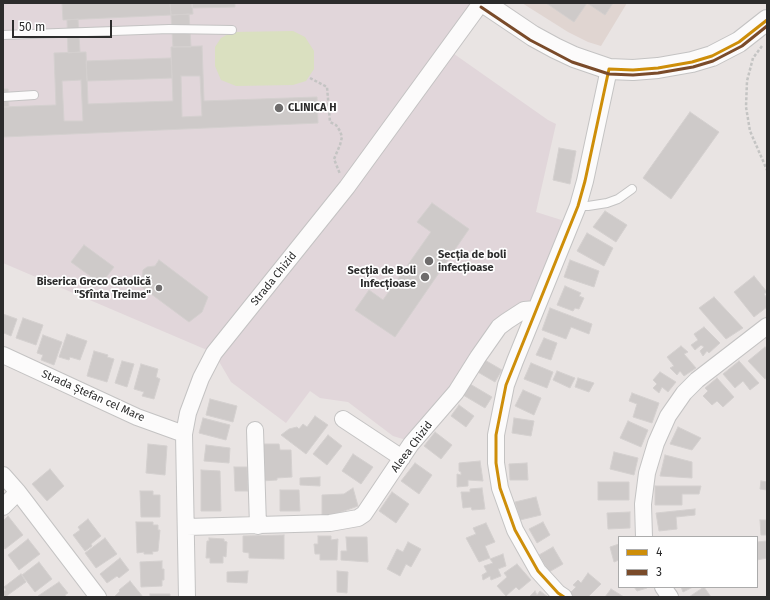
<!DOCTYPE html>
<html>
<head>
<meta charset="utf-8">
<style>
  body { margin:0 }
  #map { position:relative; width:770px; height:600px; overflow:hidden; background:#e9e4e3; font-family:"Fira Sans",sans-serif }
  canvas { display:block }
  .frame { position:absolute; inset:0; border:4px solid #2c2c2c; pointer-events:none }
  .legend { position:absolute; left:618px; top:536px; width:140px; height:52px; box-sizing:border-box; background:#fff; border:1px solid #ababab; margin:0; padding:5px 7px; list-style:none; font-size:12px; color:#2c2c2c }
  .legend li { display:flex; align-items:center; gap:8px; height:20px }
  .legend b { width:20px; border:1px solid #ababab }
  .scale { position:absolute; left:12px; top:20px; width:100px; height:18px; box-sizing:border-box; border:2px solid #2c2c2c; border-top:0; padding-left:5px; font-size:12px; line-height:14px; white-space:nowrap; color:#2c2c2c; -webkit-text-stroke:3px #fff; paint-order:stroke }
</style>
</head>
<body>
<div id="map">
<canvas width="770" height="600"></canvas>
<div class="frame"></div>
<ul class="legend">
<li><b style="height:5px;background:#ce8e09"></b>4</li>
<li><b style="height:5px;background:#7a4b2a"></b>3</li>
</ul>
<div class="scale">50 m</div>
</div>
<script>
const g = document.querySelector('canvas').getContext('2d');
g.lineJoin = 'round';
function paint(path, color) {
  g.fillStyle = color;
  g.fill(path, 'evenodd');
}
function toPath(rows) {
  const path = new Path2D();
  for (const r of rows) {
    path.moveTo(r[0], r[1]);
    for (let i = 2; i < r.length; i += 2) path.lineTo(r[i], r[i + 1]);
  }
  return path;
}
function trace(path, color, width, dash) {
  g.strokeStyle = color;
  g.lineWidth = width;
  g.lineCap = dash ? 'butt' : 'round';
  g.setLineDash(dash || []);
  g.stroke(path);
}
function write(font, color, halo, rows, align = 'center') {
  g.font = font + ' "Fira Sans",sans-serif';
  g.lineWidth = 3.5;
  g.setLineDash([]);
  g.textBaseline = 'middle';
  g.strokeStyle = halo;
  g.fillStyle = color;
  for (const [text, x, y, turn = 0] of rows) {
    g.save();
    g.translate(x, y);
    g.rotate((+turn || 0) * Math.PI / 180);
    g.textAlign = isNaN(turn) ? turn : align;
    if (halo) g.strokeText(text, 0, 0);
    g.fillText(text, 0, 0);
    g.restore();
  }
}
paint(toPath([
  [522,3,627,3,601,46,588,42,568,32]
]), '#e0d5d1');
paint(toPath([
  [3,3,481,3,447,49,548,120,556,124,536,212,571,223,536,309,524,310,406,440,393,436,348,402,320,398,310,391,286,423,231,382,214,353,3,263]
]), '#e1d6da');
paint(toPath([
  [293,31,305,37,314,51,314,69,306,81,293,85,236,86,221,80,215,66,215,47,221,38,232,32]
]), '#dae0c0');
const building = toPath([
  [62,3,170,3,171,15,63,20,62,3],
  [170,3,192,3,193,14,171,15,170,3],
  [192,3,235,3,235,7,192,8,192,3],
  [546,3,587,3,574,22,546,3],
  [587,3,613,3,605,15,587,3],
  [189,14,191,47,173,47,171,15,189,14],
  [78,19,80,52,68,53,67,20,78,19],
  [202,46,204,101,317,97,318,123,3,137,3,107,56,105,54,53,86,52,88,104,173,101,171,47,202,46],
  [171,58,172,78,87,81,86,61,171,58],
  [181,76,200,76,202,116,182,117,181,76],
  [81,80,83,121,64,121,62,81,81,80],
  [3,89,8,89,9,107,3,107,3,89],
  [690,112,719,132,671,199,643,178,690,112],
  [559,148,576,151,570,184,553,180,559,148],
  [432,203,469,229,395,337,355,310,369,290,383,300,431,232,417,222,432,203],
  [605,211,627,225,616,242,593,227,605,211],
  [587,233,613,248,604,266,577,251,587,233],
  [84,245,114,267,101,284,71,262,84,245],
  [159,260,208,297,202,312,189,322,139,285,142,280,143,270,147,267,155,266,159,260],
  [570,260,599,271,594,287,564,277,570,260],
  [754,276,767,292,764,294,767,298,767,307,754,317,734,292,754,276],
  [565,286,581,293,579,296,584,298,579,309,575,308,573,311,557,305,565,286],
  [714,297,743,328,726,339,699,308,714,297],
  [550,308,592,324,589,334,571,327,566,339,542,330,550,308],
  [3,314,17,319,11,336,4,333,3,336,3,314],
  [23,318,43,325,36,345,16,338,23,318],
  [704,327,720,343,709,353,707,351,703,356,700,351,704,347,701,345,695,350,691,345,698,340,694,334,704,327],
  [67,334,87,341,80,360,70,357,69,360,59,357,67,334],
  [43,335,62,342,54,365,41,360,43,355,37,353,43,335],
  [544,338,557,343,551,360,536,355,544,338],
  [681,346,688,352,684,354,696,368,684,376,680,371,677,375,670,368,674,366,667,357,681,346],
  [765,347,767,350,767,378,765,379,748,361,765,347],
  [94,351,108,355,107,357,114,359,107,382,87,376,94,351],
  [483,359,502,370,495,382,476,371,483,359],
  [122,361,134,364,127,387,115,383,122,361],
  [739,361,759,383,750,390,743,381,735,388,723,374,739,361],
  [531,363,553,372,547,388,524,379,531,363],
  [141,364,158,369,156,377,160,379,154,399,142,396,144,392,134,389,141,364],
  [557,371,575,378,570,388,553,380,557,371],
  [660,372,676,382,668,392,662,387,659,393,653,388,657,384,653,380,660,372],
  [578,378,594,383,589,392,575,387,578,378],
  [717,378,734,397,723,407,717,401,712,405,703,396,708,391,705,388,717,378],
  [470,384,492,397,485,408,463,395,470,384],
  [523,390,541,398,534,415,515,406,523,390],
  [632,393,659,403,652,423,633,417,637,404,629,401,632,393],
  [210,399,237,406,233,422,206,415,210,399],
  [459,405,474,416,466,427,451,416,459,405],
  [315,416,328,425,306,454,281,435,289,429,297,427,299,429,303,424,307,427,315,416],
  [203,418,230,425,226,440,199,433,203,418],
  [514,418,534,421,531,436,512,433,514,418],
  [628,421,648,430,641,447,620,438,628,421],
  [678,427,701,438,692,450,670,444,678,427],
  [435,432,452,445,441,459,424,446,435,432],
  [328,435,342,446,327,465,313,454,328,435],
  [148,444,167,446,165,475,146,473,148,444],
  [260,444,279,444,280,450,291,450,292,477,277,478,277,480,261,481,260,444],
  [206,445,230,448,229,463,204,461,206,445],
  [614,452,638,458,634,475,610,469,614,452],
  [353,454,373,467,361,484,342,471,353,454],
  [665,455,692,462,692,478,660,476,665,455],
  [480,461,483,481,468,480,468,486,457,487,457,474,461,475,461,472,459,471,459,463,480,461],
  [415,463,432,475,419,494,401,481,415,463],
  [527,463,528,480,510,480,509,464,527,463],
  [234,467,247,467,248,491,235,491,234,467],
  [50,469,64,486,47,501,32,484,50,469],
  [201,470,220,471,221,511,201,511,201,470],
  [320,477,320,486,300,485,300,478,320,477],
  [761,481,767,482,767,490,760,489,761,481],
  [598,482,629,482,629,500,598,500,598,482],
  [655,486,701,486,699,494,682,494,682,505,655,505,655,486],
  [353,488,358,506,322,519,322,495,344,494,353,488],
  [482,488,485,509,472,510,471,507,463,508,461,492,470,492,470,489,482,488],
  [280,490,299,490,300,511,280,511,280,490],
  [140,491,153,491,153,495,160,495,160,517,141,517,140,491],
  [392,492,409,504,396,523,379,511,392,492],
  [536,497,541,515,520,520,515,502,536,497],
  [695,509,695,515,676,517,677,529,659,531,656,513,695,509],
  [630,512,630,528,608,529,607,513,630,512],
  [8,516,23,535,5,549,3,546,3,521,8,516],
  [88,519,101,536,91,544,92,546,85,551,73,535,80,530,78,527,88,519],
  [760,520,767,520,767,535,761,535,760,520],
  [136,522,153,522,153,525,158,525,158,530,160,530,158,551,152,552,153,554,144,554,144,552,137,553,136,522],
  [543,522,550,535,537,543,529,529,543,522],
  [486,523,495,542,485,546,490,558,479,562,466,538,476,534,473,528,486,523],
  [284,535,284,559,249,558,249,553,243,552,243,536,284,535],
  [318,536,331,536,331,540,338,539,337,560,320,560,320,554,315,554,314,544,318,544,318,536],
  [346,537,367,537,368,562,341,560,341,551,347,551,346,537],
  [105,538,117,554,96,568,85,553,105,538],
  [209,538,224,539,224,541,227,542,226,557,223,556,223,563,210,563,210,558,206,558,207,541,209,541,209,538],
  [28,539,40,554,19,570,8,555,28,539],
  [767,541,767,558,757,560,757,542,767,541],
  [408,542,421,549,411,567,406,564,400,576,387,569,397,549,403,552,408,542],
  [619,544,619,560,614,562,610,547,619,544],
  [553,547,563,564,549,572,539,555,553,547],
  [503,554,506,566,498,569,501,576,491,580,490,576,483,580,482,575,487,572,484,566,493,563,490,559,503,554],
  [120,558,129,570,119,578,117,576,107,583,100,574,120,558],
  [162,561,162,569,164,569,164,580,162,580,162,586,141,587,140,562,162,561],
  [39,562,52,579,35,592,22,575,39,562],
  [517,564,531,580,519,590,516,587,506,596,497,586,507,577,504,573,517,564],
  [248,571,247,583,227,582,227,572,248,571],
  [337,571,348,572,347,593,337,592,337,571],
  [588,573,601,584,588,597,574,597,570,593,576,587,573,585,578,580,581,583,588,573],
  [21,574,26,582,5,597,3,597,3,592,6,590,4,587,21,574],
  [130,581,143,597,114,597,120,591,119,590,130,581],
  [59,582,68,593,65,595,66,597,39,597,38,596,59,582],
  [634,587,646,587,647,588,637,591,634,587],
  [681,587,693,587,683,592,681,587],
  [704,587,711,597,689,597,704,587],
  [611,589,624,597,605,597,611,589],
  [535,591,537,595,540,591,548,597,529,597,535,591],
  [150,594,170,594,170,597,150,597,150,594]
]);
paint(building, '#cecac9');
trace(building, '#d4d0cf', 1);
const service = toPath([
  [3,35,169,29,232,30],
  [3,97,34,95],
  [578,206,588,206,607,203,618,199,632,189]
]);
const minor = toPath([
  [3,355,137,417,184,434],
  [343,419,402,458],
  [255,430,258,526],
  [3,475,18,492,98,597],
  [3,507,18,492],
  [187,527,330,523,358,518,364,514,411,444,456,392,478,357,499,327,507,321,524,310,536,309],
  [644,537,643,504,647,473,656,443,668,416,684,393,697,380,767,326],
  [663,587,670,597],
  [187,597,184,434,188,413,201,378,214,353,347,187,481,3],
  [564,597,558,593,538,571,515,530,500,488,496,463,496,435,506,385,515,361,578,206,585,181,609,69]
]);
const tertiary = toPath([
  [484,3,533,36,555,48,574,57,609,69,633,70,658,68,692,62,712,56,739,42,767,20]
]);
trace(service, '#c4c3c3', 10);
trace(minor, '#c4c3c3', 18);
trace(tertiary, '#c4c3c3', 22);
trace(toPath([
  [762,46,753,58,747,81,746,107,750,131,767,170],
  [310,78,327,87,330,122,336,125,340,131,342,137,340,145,334,159,340,174]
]), '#c4c4c3', 2.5, [3, 2]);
trace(service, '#fcfbfb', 8);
trace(minor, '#fcfbfb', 16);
trace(tertiary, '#fcfbfb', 20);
trace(toPath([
  [564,597,558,593,538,571,515,530,500,488,496,463,496,435,506,385,578,206,585,181,609,69,633,70,658,68,692,62,712,56,739,42,767,20]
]), '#ce8e09', 3);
trace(toPath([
  [481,7,530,40,553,52,572,62,609,74,633,75,658,73,693,67,713,61,742,46,767,26]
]), '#7a4b2a', 3);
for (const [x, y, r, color] of [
  [279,108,5,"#6e6c6c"],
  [429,261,5,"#6e6c6c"],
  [425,277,5,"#6e6c6c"],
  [159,288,4,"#6e6c6c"]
]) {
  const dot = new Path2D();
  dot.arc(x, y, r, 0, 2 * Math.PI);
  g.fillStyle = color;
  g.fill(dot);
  trace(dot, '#fff', 1.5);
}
write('bold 11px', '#2c2c2c', '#fff', [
  ["CLINICA H",288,108],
  ["Secția de boli",438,255],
  ["infecțioase",438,268],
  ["Secția de Boli",416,271,"right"],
  ["Infecțioase",416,284,"right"],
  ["Biserica Greco Catolică",151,282,"right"],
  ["\"Sfînta Treime\"",151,295,"right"]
], 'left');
write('11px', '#2c2c2c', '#fff', [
  ["Strada Chizid",274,279,-51],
  ["Strada Ștefan cel Mare",93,396,24],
  ["Aleea Chizid",412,447,-53]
]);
</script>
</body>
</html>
